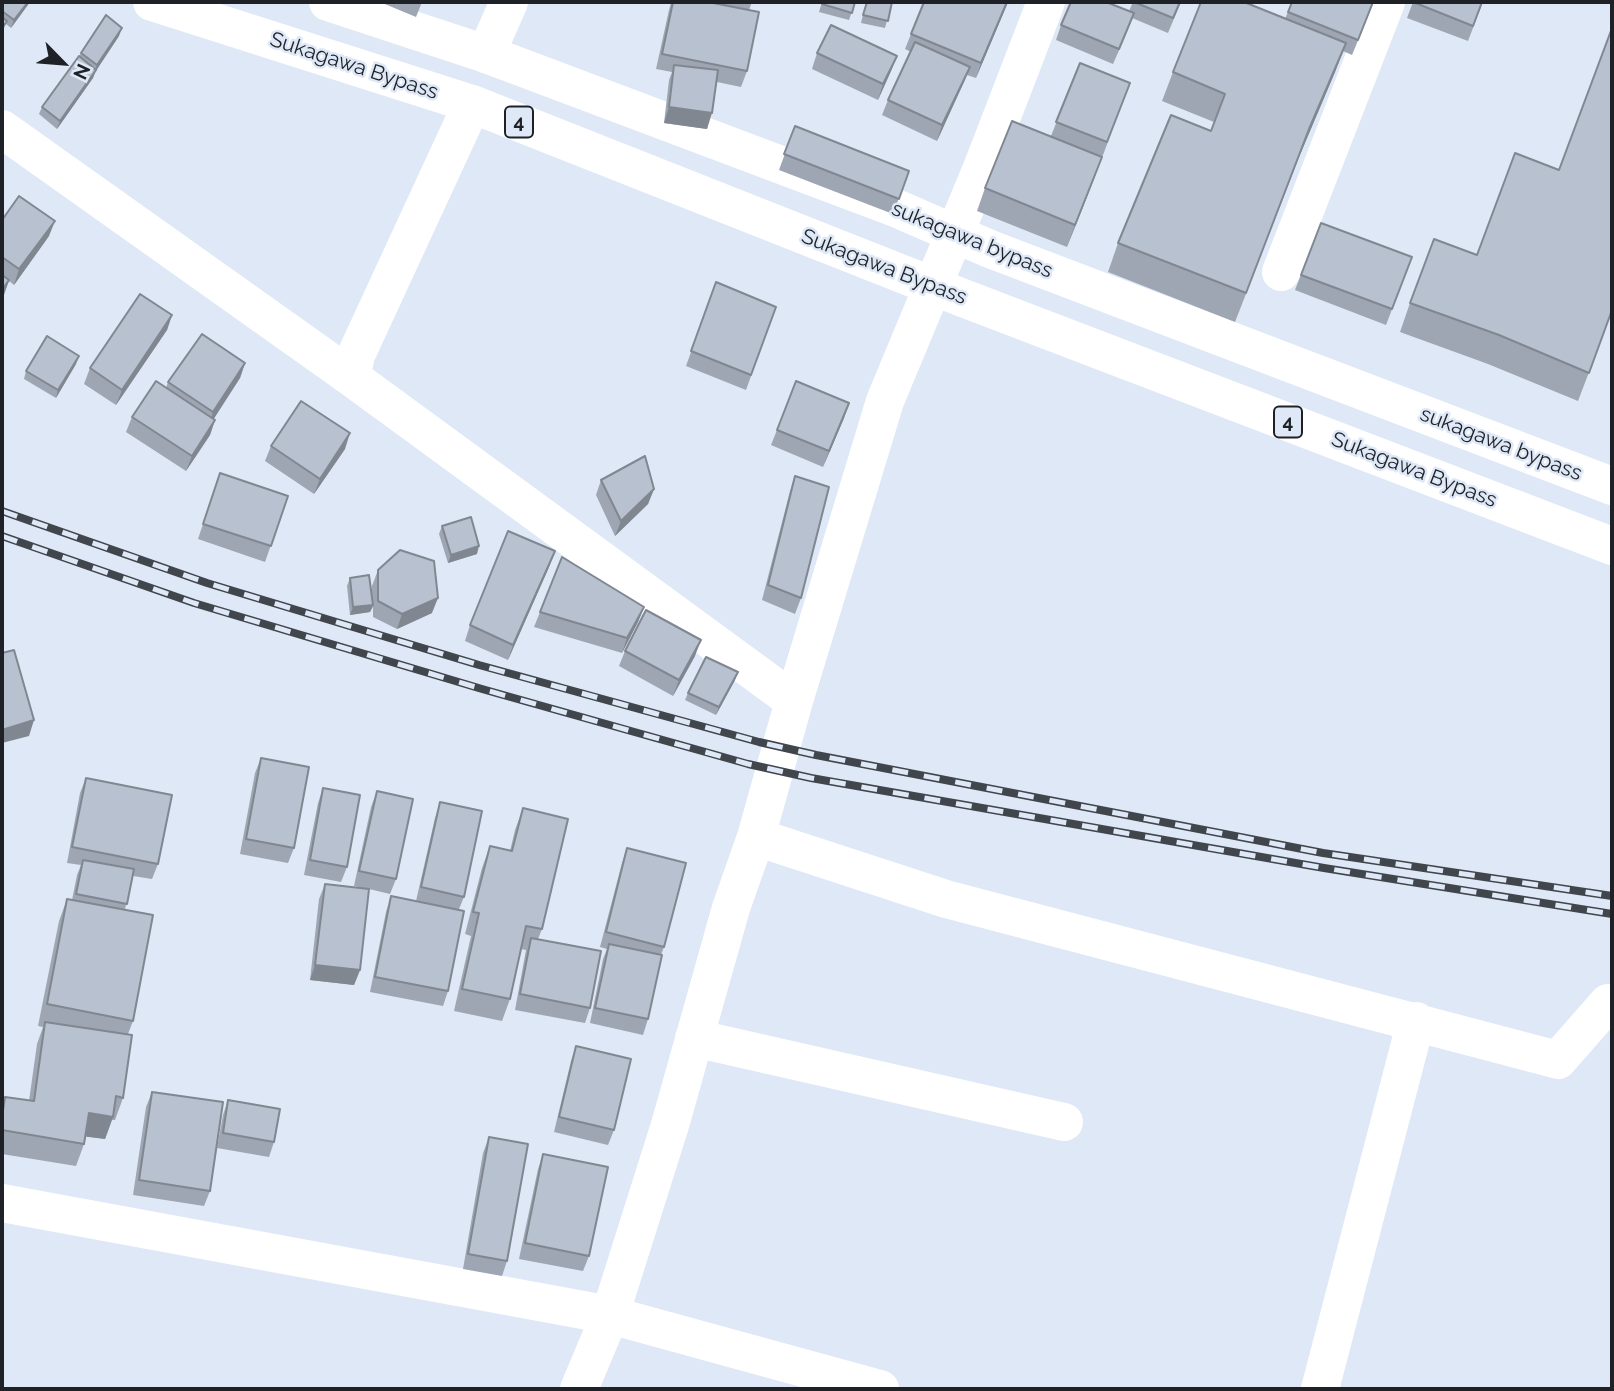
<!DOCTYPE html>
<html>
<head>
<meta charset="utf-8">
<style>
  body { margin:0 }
  #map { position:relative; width:1614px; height:1391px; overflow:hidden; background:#dee8f7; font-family:Raleway,sans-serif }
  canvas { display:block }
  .frame { position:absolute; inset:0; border:4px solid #1e2227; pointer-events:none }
  .north { position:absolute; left:28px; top:28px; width:70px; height:70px; -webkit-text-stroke:5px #dee8f7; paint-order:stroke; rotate:115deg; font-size:19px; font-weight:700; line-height:28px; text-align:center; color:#1e2227 }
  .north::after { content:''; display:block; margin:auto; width:24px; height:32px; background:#1e2227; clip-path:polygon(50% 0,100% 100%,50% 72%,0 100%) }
</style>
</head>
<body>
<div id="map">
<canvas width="1614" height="1391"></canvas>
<div class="frame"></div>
<div class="north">N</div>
</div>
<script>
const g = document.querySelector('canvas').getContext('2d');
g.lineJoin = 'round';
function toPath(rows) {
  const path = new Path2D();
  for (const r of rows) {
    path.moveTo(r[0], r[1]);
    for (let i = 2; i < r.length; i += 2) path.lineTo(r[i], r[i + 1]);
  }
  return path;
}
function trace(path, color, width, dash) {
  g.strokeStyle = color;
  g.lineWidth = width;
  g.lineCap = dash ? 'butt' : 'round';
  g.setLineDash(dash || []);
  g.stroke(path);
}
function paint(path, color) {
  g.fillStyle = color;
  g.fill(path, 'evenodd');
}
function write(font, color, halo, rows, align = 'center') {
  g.font = font + ' Raleway,sans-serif';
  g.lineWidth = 5;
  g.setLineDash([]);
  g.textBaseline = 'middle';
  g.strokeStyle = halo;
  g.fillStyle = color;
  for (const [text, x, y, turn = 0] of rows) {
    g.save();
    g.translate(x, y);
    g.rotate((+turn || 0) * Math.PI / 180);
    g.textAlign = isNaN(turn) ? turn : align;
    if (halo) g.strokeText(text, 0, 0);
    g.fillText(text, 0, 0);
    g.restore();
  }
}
trace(toPath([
  [486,54,509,2],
  [2,129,351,377,794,701],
  [1281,272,1386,2],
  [351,377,356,355,472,104],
  [756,837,946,899,1558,1060,1608,1003,1612,1004],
  [694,1038,1064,1122],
  [2,1203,610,1315,880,1389],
  [579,1389,610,1315,670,1125,731,908,756,837,794,701,885,401,982,168,1046,2],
  [1320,1389,1416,1021]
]), '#fff', 38);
trace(toPath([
  [152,2,472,104,963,298,1612,546],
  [328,2,486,54,898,209,990,249,1612,486]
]), '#fff', 38);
const rail = toPath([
  [2,511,207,583,479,665,759,742,816,755,1323,853,1612,896],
  [2,536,194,603,482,689,748,764,811,778,1324,868,1612,914]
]);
trace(rail, '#41464d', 8);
trace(rail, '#dee8f7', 5, [16]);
paint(toPath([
  [2,2,30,2,11,28,6,24,2,32],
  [380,2,422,2,416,17],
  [666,2,752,2,749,10,747,71,741,87,717,82,707,129,664,123,669,80,672,72,656,69,669,10,671,3],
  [822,2,855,2,849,20,819,12],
  [866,2,892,2,885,28,861,23],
  [1008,2,976,78,967,75,937,141,882,115,888,100,911,52,905,49,911,34],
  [1133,2,1181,2,1168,33,1132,18,1113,64,1056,40,1061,25,1129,11],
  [1292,2,1374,2,1352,55,1343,51,1335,72,1299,157,1235,322,1108,272,1118,243,1211,131,1214,122,1162,101,1173,72,1285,19],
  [1413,2,1483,2,1468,41,1407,18],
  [119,36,96,70,93,78,57,129,39,114,42,107,79,57,81,53],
  [817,53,897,56,891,71,878,100,812,69],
  [1080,63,1130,83,1094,179,1067,247,977,211,985,188,1051,136],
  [795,126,909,171,893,214,779,170],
  [2,220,49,236,14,285,9,281,2,298],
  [1321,223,1412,257,1386,325,1295,290],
  [716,282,776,307,746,390,686,366],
  [1410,303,1612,312,1578,401,1488,364,1400,332],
  [172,315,167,330,116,405,84,384,90,368],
  [245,363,240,378,213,419,215,420,210,435,186,471,126,432,132,417,166,388,168,382],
  [76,364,56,398,24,379,26,371],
  [844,418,823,467,771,445,777,430],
  [271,446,345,449,314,494,265,461],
  [220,473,288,496,265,562,198,539],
  [795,476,801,598,795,614,762,600,790,491],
  [601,480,654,489,648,504,615,536,596,495],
  [442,526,477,554,448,563,439,534],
  [549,567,508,660,465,641,470,625],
  [378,570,432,613,397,629,373,617,373,607,370,612,350,615,347,586,350,578,372,598,372,586],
  [644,607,638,622,622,653,534,627,540,612],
  [625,651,695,656,673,696,619,666],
  [735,680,716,715,685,700,688,693],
  [261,758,294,848,288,863,240,854,255,773],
  [86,778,158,864,152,879,133,876,125,909,133,1021,128,1034,123,1098,115,1120,112,1120,105,1139,85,1136,84,1144,76,1166,2,1154,2,1105,5,1097,29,1101,37,1044,43,1027,38,1026,59,921,67,899,72,900,77,875,81,865,67,863,80,793],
  [323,788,347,867,341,882,304,875,318,803],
  [377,791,396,879,390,894,369,889,360,970,354,985,310,980,319,899,325,884,368,889,354,886,371,807],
  [440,802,464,897,459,909,448,991,443,1006,370,992,386,912,391,896,416,901,435,818],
  [523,808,542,929,538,939,590,1008,585,1023,515,1010,526,950,521,949,510,999,502,1021,454,1011,471,936,465,934,482,868,490,846,510,851,515,830],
  [627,848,664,947,661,955,648,1019,643,1035,590,1023,603,959,607,949,600,947,622,863],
  [576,1046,614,1130,608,1145,554,1132,571,1061],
  [152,1092,210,1191,204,1206,133,1195,146,1107],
  [228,1100,274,1142,269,1157,217,1148,223,1115],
  [489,1137,507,1261,502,1276,463,1269,483,1153],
  [543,1154,589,1256,583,1271,519,1259,538,1169]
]), '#9da6b2');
paint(toPath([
  [28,2,30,2,11,28,14,20],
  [1007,2,1008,2,976,78,981,63],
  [1134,13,1128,29,1113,64,1119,49],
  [122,28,119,36,96,71,96,70,93,78,57,129,60,121,94,72,97,65],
  [1346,43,1335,72,1299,157,1235,322,1309,129],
  [897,56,891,71,878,100,883,84],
  [970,67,964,82,937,141,942,125],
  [669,107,712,113,707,129,664,123],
  [1102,157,1094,179,1067,247,1075,225],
  [55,221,49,236,14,285,19,269],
  [9,280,4,295,2,298,2,290],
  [172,315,167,330,116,405,122,390],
  [79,356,76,364,56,398,58,390],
  [245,363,240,378,208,428,213,412],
  [849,403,844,418,823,467,829,451],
  [215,420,210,435,186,471,192,456],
  [350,433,345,449,314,494,320,479],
  [654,489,648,504,615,536,621,521],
  [479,546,477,554,448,563,451,555],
  [555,551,549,567,508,660,513,645],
  [438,598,432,613,397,629,402,614],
  [373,605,370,612,350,615,353,607],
  [644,607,638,622,622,653,627,638],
  [701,640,695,656,673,696,679,680],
  [738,672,735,680,716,715,719,707],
  [34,720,29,736,2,743,2,730],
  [315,965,360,970,354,985,310,980],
  [89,1113,113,1117,105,1139,81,1136]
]), '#808791');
const building = toPath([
  [2,2,28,2,14,20,2,11,2,2],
  [673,2,708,2,759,12,747,71,662,54,673,2],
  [823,2,855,2,852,13,822,4,823,2],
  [867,2,892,2,888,21,863,15,867,2],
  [924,2,1007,2,981,63,911,34,924,2],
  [1071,2,1106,2,1134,13,1119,49,1061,25,1071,2],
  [1134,2,1180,2,1173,18,1134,2],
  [1201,2,1244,2,1346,43,1309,129,1246,293,1118,243,1171,115,1211,131,1225,94,1173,72,1201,2],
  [1292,2,1373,2,1358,40,1288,12,1292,2],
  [1413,2,1482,2,1473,26,1413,2],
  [106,15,122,28,97,65,81,53,106,15],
  [2,17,7,21,2,28,2,17],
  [831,25,897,56,883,84,817,53,831,25],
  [1612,28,1612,310,1589,373,1499,335,1410,303,1434,239,1477,255,1515,153,1559,170,1612,28],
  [915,42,970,67,942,125,888,100,915,42],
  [79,56,96,70,60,121,42,107,79,56],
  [1080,63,1130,83,1107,142,1056,122,1080,63],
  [674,65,718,70,712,113,669,107,674,65],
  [1012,121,1102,157,1075,225,985,188,1012,121],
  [795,126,909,171,899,199,784,154,795,126],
  [19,196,55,221,19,269,2,257,2,220,19,196],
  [1321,223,1412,257,1392,309,1301,275,1321,223],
  [2,275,9,280,2,290,2,275],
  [716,282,776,307,751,375,691,351,716,282],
  [140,294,172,315,122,390,90,368,140,294],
  [202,334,245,363,213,412,168,382,202,334],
  [47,336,79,356,58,390,26,371,47,336],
  [156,381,215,420,192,456,132,417,156,381],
  [796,381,849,403,829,451,777,430,796,381],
  [301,401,350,433,320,479,271,446,301,401],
  [645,456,654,489,621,521,601,480,645,456],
  [220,473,288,496,271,546,203,524,220,473],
  [795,476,829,487,801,598,768,585,795,476],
  [471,517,479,546,451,555,442,526,471,517],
  [508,531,555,551,513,645,470,625,508,531],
  [400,550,434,561,438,598,402,614,378,601,378,570,400,550],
  [562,557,644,607,627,638,540,612,562,557],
  [369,575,373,605,353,607,350,578,369,575],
  [646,610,701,640,679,680,625,651,646,610],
  [14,650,34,720,2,730,2,653,14,650],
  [706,657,738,672,719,707,688,693,706,657],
  [261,758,309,767,294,848,246,839,261,758],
  [86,778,172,795,158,864,72,847,86,778],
  [323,788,360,795,347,867,310,860,323,788],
  [377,791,413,799,396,879,359,871,377,791],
  [440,802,482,811,464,897,421,887,440,802],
  [523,808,568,819,542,929,526,926,510,999,462,989,479,913,473,912,490,846,512,851,523,808],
  [627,848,686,863,664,947,606,932,627,848],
  [83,860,134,869,127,904,76,894,83,860],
  [325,884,369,889,360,970,315,965,325,884],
  [391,896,464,911,448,991,375,977,391,896],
  [67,899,153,915,133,1021,47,1004,67,899],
  [531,938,601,951,590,1008,520,994,531,938],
  [609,944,662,955,648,1019,595,1008,609,944],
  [45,1022,132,1035,123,1098,116,1096,113,1117,89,1113,84,1144,2,1130,2,1117,5,1097,34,1101,45,1022],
  [576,1046,631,1059,614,1130,559,1117,576,1046],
  [152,1092,223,1102,210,1191,139,1180,152,1092],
  [228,1100,280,1109,274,1142,223,1133,228,1100],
  [489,1137,528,1144,507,1261,468,1254,489,1137],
  [543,1154,608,1167,589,1256,525,1243,543,1154]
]);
paint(building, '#b7c1cf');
trace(building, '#808791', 2);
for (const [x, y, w] of [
  [519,122,28],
  [1288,422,28]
]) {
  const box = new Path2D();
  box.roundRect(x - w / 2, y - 15.5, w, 31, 5);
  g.fillStyle = '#dee8f7';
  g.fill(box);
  trace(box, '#1e2227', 2);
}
write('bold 19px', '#1e2227', null, [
  ["4",519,122],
  ["4",1288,422]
]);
write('21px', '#1e2227', '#dee8f7', [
  ["Sukagawa Bypass",354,66,18],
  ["sukagawa bypass",972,240,22],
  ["Sukagawa Bypass",884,267,21],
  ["sukagawa bypass",1501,444,21],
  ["Sukagawa Bypass",1414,470,21]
]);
</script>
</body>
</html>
